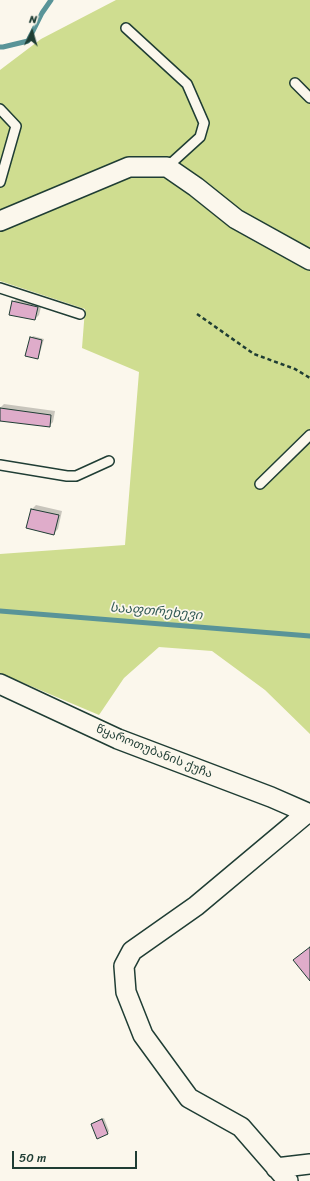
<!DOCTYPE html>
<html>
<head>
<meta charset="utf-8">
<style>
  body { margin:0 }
  #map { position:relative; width:310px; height:1181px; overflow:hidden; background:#fbf7ec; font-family:Sriracha,sans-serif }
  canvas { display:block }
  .north { position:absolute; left:12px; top:12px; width:40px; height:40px; -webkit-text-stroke:3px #fbf7ec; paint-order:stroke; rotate:5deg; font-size:11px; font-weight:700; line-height:16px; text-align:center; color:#1f3d34 }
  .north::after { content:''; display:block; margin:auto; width:14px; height:18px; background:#1f3d34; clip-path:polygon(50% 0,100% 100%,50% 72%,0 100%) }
  .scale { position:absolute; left:12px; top:1151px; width:125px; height:18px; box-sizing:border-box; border:2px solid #1f3d34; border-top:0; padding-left:5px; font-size:12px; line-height:14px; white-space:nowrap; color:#1f3d34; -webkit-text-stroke:3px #fbf7ec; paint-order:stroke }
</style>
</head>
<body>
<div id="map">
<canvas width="310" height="1181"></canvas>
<div class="north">N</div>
<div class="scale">50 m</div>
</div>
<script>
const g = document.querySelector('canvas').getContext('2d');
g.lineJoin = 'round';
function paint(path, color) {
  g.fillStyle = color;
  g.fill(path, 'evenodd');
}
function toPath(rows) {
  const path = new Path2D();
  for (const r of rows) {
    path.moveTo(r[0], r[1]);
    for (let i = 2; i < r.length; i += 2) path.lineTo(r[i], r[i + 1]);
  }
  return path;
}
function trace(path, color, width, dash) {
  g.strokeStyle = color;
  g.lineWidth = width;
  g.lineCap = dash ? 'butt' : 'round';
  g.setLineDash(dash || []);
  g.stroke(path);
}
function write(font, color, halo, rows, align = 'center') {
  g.font = font + ' Sriracha,"Noto Sans Georgian",sans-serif';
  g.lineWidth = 3.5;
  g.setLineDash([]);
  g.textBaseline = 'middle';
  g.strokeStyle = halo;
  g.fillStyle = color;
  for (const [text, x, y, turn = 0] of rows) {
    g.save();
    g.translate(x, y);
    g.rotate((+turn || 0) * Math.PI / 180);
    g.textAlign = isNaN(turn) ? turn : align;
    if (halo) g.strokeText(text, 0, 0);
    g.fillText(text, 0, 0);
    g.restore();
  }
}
paint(toPath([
  [116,0,310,0,310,734,265,690,212,651,159,647,124,678,99,715,0,673,0,554,125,545,139,372,82,348,85,309,0,281,0,70,41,39]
]), '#cfdd90');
paint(toPath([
  [17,298,42,303,39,315,35,319,13,302],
  [33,336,44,339,39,356,38,358,31,338],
  [4,404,55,411,53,422,49,426,0,420,0,408],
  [36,505,62,511,58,529,54,533,31,510],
  [104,1118,109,1131,108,1133,92,1124]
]), '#0003');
trace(toPath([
  [0,47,3,47,28,41,42,13,51,0],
  [0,611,310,636]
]), '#599498', 5);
const building = toPath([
  [12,301,38,307,35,320,9,315,12,301],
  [30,337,42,340,38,359,25,356,30,337],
  [0,408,51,415,50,427,0,421,0,408],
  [31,509,59,515,54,535,26,528,31,509],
  [310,947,310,981,293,960,310,947],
  [102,1119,108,1134,97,1139,91,1124,102,1119]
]);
paint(building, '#dfacca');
trace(building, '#1f3d34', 1);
const service = toPath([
  [126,28,187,84,204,123,200,137,167,167],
  [295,83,310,98],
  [0,109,16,126,0,182],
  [0,288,80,314],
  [0,465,67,476,76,476,109,461],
  [260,484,310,435]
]);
const minor = toPath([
  [0,221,129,167,167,167,196,187,236,219,310,260],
  [0,684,118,739,271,797,310,814],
  [276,1168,310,1164],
  [288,1181,241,1127,189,1098,143,1035,126,992,124,966,132,951,196,906,307,813]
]);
trace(service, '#1f3d34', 12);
trace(minor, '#1f3d34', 22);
trace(toPath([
  [197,314,254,354,295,369,310,378]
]), '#1f3d34', 2.5, [4, 3]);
trace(service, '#fbf7ec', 9);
trace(minor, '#fbf7ec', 19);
write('12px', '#1f3d34', '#fbf7ec', [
  ["წყაროთუბანის ქუჩა",154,752,22]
]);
write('italic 13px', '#325a55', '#fbf7ec', [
  ["სააფთრეხევი",156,612,5]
]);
</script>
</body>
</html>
